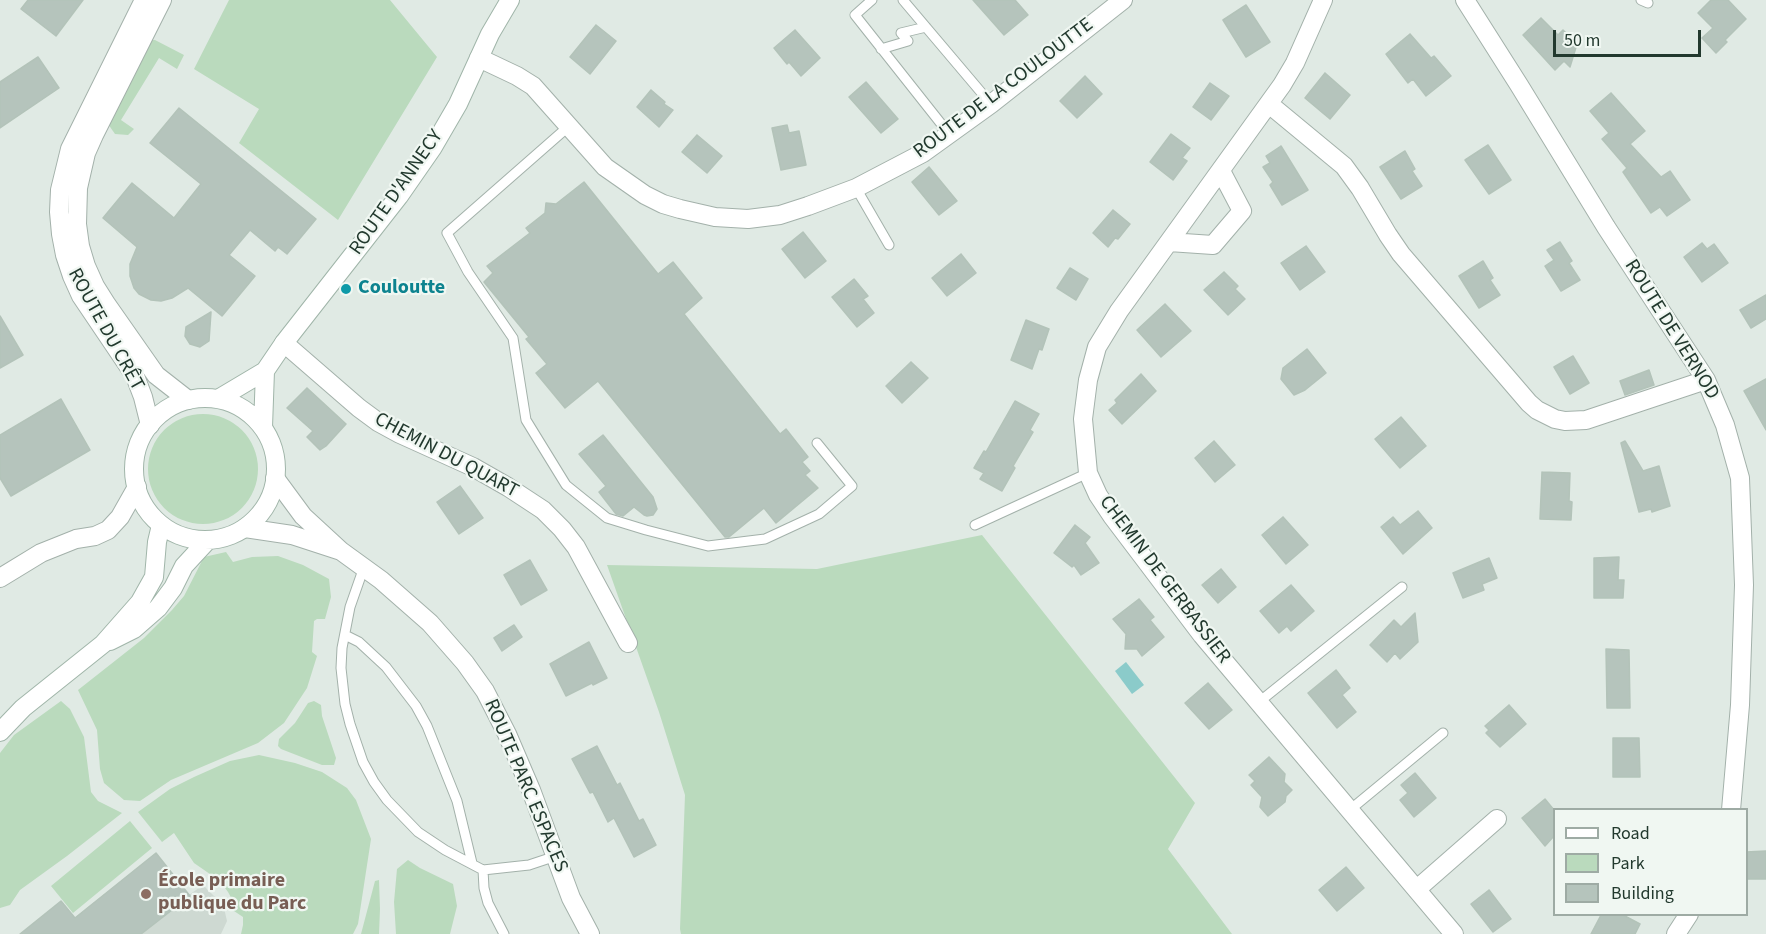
<!DOCTYPE html>
<html>
<head>
<meta charset="utf-8">
<style>
  body { margin:0 }
  #map { position:relative; width:1766px; height:934px; overflow:hidden; background:#e0eae4; font-family:"Source Sans 3",sans-serif }
  canvas { display:block }
  .legend { position:absolute; left:1553px; top:808px; width:195px; height:108px; box-sizing:border-box; background:#f0f7f2; border:2px solid #9eaba4; margin:0; padding:8px 10px; list-style:none; font-size:18px; color:#22392e }
  .legend li { display:flex; align-items:center; gap:12px; height:30px }
  .legend b { width:30px; border:2px solid #9eaba4 }
  .scale { position:absolute; left:1553px; top:30px; width:148px; height:27px; box-sizing:border-box; border:3px solid #22392e; border-top:0; padding-left:8px; font-size:18px; line-height:21px; white-space:nowrap; color:#22392e; -webkit-text-stroke:4px #f0f7f2; paint-order:stroke }
</style>
</head>
<body>
<div id="map">
<canvas width="1766" height="934"></canvas>
<ul class="legend">
<li><b style="height:8px;background:#fff"></b>Road</li>
<li><b style="height:16px;background:#badabd"></b>Park</li>
<li><b style="height:16px;background:#b5c4bc"></b>Building</li>
</ul>
<div class="scale">50 m</div>
</div>
<script>
const g = document.querySelector('canvas').getContext('2d');
g.lineJoin = 'round';
function paint(path, color) {
  g.fillStyle = color;
  g.fill(path, 'evenodd');
}
function toPath(rows) {
  const path = new Path2D();
  for (const r of rows) {
    if (r.length === 3) {
      path.moveTo(r[0] + r[2], r[1]);
      path.arc(r[0], r[1], r[2], 0, 2 * Math.PI);
      continue;
    }
    path.moveTo(r[0], r[1]);
    for (let i = 2; i < r.length; i += 2) path.lineTo(r[i], r[i + 1]);
  }
  return path;
}
function trace(path, color, width, dash) {
  g.strokeStyle = color;
  g.lineWidth = width;
  g.lineCap = dash ? 'butt' : 'round';
  g.setLineDash(dash || []);
  g.stroke(path);
}
function write(font, color, halo, rows, align = 'center') {
  g.font = font + ' "Source Sans 3",sans-serif';
  g.lineWidth = 4.5;
  g.setLineDash([]);
  g.textBaseline = 'middle';
  g.strokeStyle = halo;
  g.fillStyle = color;
  for (const [text, x, y, turn = 0] of rows) {
    g.save();
    g.translate(x, y);
    g.rotate((+turn || 0) * Math.PI / 180);
    g.textAlign = isNaN(turn) ? turn : align;
    if (halo) g.strokeText(text, 0, 0);
    g.fillText(text, 0, 0);
    g.restore();
  }
}
paint(toPath([
  [156,853,189,895,203,885,219,901,224,908,227,921,221,934,20,934,64,926]
]), '#ced9d2');
paint(toPath([
  [229,0,390,0,437,57,338,220,239,143,259,109,194,69],
  [146,40,155,40,184,55,177,69,159,58,121,120,134,129,128,135,115,134,108,124],
  [203,469,55],
  [982,535,1195,803,1168,849,1232,934,681,934,680,929,685,795,659,712,607,565,817,569],
  [226,552,233,562,252,557,278,556,303,565,329,579,331,597,325,619,317,619,314,621,312,652,317,656,307,688,284,723,258,743,171,780,140,801,124,800,104,783,100,769,97,730,78,690,144,638,172,610,184,596,204,557],
  [61,701,70,709,84,737,91,792,98,801,122,813,67,856,20,890,10,905,0,908,0,753,14,735],
  [314,701,321,705,322,716,336,758,334,765,322,765,281,749,278,746,279,739,295,723,308,703],
  [259,755,295,763,322,772,347,788,356,800,371,839,358,924,353,934,241,934,243,925,243,917,234,911,233,901,228,892,220,881,194,863,174,833,162,842,138,812,170,789,194,777,230,761],
  [130,821,152,848,73,913,51,886],
  [408,860,420,868,453,884,457,906,450,934,396,934,394,902,397,869],
  [379,880,380,909,379,934,361,934,375,881]
]), '#badabd');
paint(toPath([
  [1126,662,1144,685,1132,694,1115,671]
]), '#8bcbca');
const building = toPath([
  [28,0,83,0,56,36,21,9,28,0],
  [973,0,1015,0,1028,15,1004,35,973,0],
  [1711,0,1728,0,1746,19,1725,40,1727,42,1716,53,1702,38,1713,28,1698,13,1711,0],
  [1246,5,1270,42,1246,57,1223,20,1246,5],
  [1541,18,1558,35,1563,30,1577,44,1570,67,1564,61,1555,70,1523,35,1541,18],
  [596,25,616,41,590,74,570,57,596,25],
  [795,30,820,58,801,76,789,62,787,64,774,48,795,30],
  [1410,34,1431,58,1434,56,1451,76,1426,96,1413,79,1408,83,1386,54,1410,34],
  [38,57,59,88,0,128,0,82,38,57],
  [1325,73,1350,95,1330,119,1305,98,1325,73],
  [1085,76,1102,94,1077,118,1060,101,1085,76],
  [866,82,898,119,881,133,849,97,866,82],
  [1210,83,1229,96,1211,120,1193,107,1210,83],
  [651,90,665,102,664,104,673,110,659,127,637,107,651,90],
  [1611,93,1645,131,1630,144,1661,177,1670,171,1690,200,1667,216,1660,207,1651,213,1623,172,1627,168,1602,139,1609,133,1590,111,1611,93],
  [179,108,316,219,287,254,278,247,275,251,250,230,229,255,255,276,222,316,188,288,172,298,161,301,151,300,139,294,134,288,130,276,130,264,137,247,103,218,132,183,174,218,201,184,150,143,179,108],
  [787,125,789,133,799,131,806,165,781,170,772,128,787,125],
  [1171,134,1190,148,1182,158,1187,161,1173,180,1150,162,1171,134],
  [697,135,722,156,707,173,682,152,697,135],
  [1488,145,1511,180,1489,194,1465,160,1488,145],
  [1281,146,1308,190,1282,205,1270,185,1273,182,1263,167,1270,163,1266,156,1281,146],
  [1405,151,1415,169,1412,171,1422,186,1401,199,1380,167,1405,151],
  [929,167,957,201,939,215,912,182,929,167],
  [584,182,658,274,673,262,702,298,684,314,780,434,786,429,808,457,802,462,810,471,805,475,818,488,776,523,764,508,729,537,725,537,598,381,565,408,536,373,547,364,526,339,529,337,484,282,493,273,487,266,530,233,526,228,545,213,546,203,556,204,584,182],
  [1113,210,1130,224,1118,239,1115,238,1108,247,1093,233,1113,210],
  [803,232,826,261,805,278,782,249,803,232],
  [1560,242,1572,261,1569,263,1580,280,1561,291,1545,266,1554,260,1547,250,1560,242],
  [1702,243,1707,249,1714,244,1728,263,1702,282,1684,257,1702,243],
  [1306,246,1325,272,1300,290,1281,263,1306,246],
  [961,254,976,273,947,296,932,278,961,254],
  [1483,261,1493,278,1490,280,1500,295,1479,308,1459,276,1483,261],
  [1070,268,1088,279,1076,300,1057,288,1070,268],
  [1224,272,1238,286,1235,289,1245,299,1228,315,1204,290,1224,272],
  [854,279,868,296,863,299,874,313,857,327,832,297,854,279],
  [1766,295,1766,319,1751,328,1740,310,1766,295],
  [1165,304,1191,331,1161,357,1137,330,1165,304],
  [211,312,209,341,200,347,190,344,185,336,186,327,211,312],
  [0,316,23,355,0,368,0,316],
  [1026,320,1049,329,1042,350,1039,349,1032,369,1011,360,1026,320],
  [1307,349,1326,373,1305,390,1294,395,1281,379,1283,368,1307,349],
  [1573,356,1589,383,1570,394,1554,367,1573,356],
  [911,362,928,378,902,403,886,386,911,362],
  [1649,370,1654,385,1625,395,1620,381,1649,370],
  [1141,374,1156,391,1122,424,1109,410,1117,403,1115,400,1141,374],
  [1766,379,1766,430,1744,391,1766,379],
  [307,388,346,424,326,446,320,450,307,437,313,431,287,408,307,388],
  [61,399,90,450,11,496,0,478,0,435,61,399],
  [1015,401,1039,414,1030,430,1033,432,1013,466,1015,468,1002,491,980,479,984,473,974,468,984,451,986,452,1015,401],
  [1401,417,1426,446,1400,468,1375,439,1401,417],
  [603,435,653,497,657,509,653,515,647,516,644,515,634,507,623,516,616,514,599,492,606,486,579,454,603,435],
  [1214,441,1235,465,1215,482,1195,458,1214,441],
  [1625,441,1643,471,1659,466,1670,506,1652,512,1651,509,1639,512,1621,443,1625,441],
  [1542,472,1570,473,1569,501,1572,502,1571,520,1540,519,1542,472],
  [460,486,483,518,459,534,437,502,460,486],
  [1418,511,1432,528,1403,554,1381,527,1393,517,1400,525,1418,511],
  [1283,517,1308,545,1286,564,1262,535,1283,517],
  [1075,525,1090,537,1085,543,1099,563,1081,575,1074,565,1072,567,1054,553,1075,525],
  [1619,557,1618,580,1624,580,1623,598,1594,598,1594,558,1619,557],
  [1489,558,1497,578,1482,584,1484,590,1463,598,1453,573,1489,558],
  [530,560,547,590,521,605,504,575,530,560],
  [1221,569,1236,587,1218,603,1202,585,1221,569],
  [1291,585,1314,611,1291,631,1287,626,1279,633,1260,611,1291,585],
  [1139,599,1154,617,1150,620,1164,637,1142,656,1137,649,1125,649,1126,634,1113,619,1139,599],
  [1415,613,1418,642,1400,659,1395,653,1387,662,1370,645,1394,620,1401,627,1415,613],
  [514,625,522,637,502,651,494,638,514,625],
  [589,642,607,678,593,685,592,683,566,696,550,664,589,642],
  [1606,649,1629,650,1630,708,1607,708,1606,649],
  [1336,670,1350,688,1342,695,1356,712,1337,728,1308,693,1336,670],
  [1208,683,1232,710,1209,729,1185,703,1208,683],
  [1509,705,1526,724,1500,747,1486,733,1489,730,1485,726,1509,705],
  [1613,738,1639,738,1640,777,1613,777,1613,738],
  [597,746,617,785,620,783,639,821,643,819,656,845,634,857,614,818,608,822,593,792,590,793,572,759,597,746],
  [1269,757,1285,774,1284,782,1292,790,1286,796,1285,802,1268,816,1260,807,1262,797,1251,785,1255,781,1249,775,1269,757],
  [1415,773,1436,798,1414,817,1400,800,1408,793,1401,785,1415,773],
  [1545,799,1554,810,1554,836,1545,846,1522,818,1545,799],
  [1766,851,1766,879,1746,879,1746,852,1766,851],
  [156,853,190,896,141,934,20,934,61,901,75,918,156,853],
  [1346,867,1364,888,1337,911,1319,890,1346,867],
  [1489,890,1511,919,1493,932,1471,904,1489,890],
  [1601,915,1623,915,1640,924,1635,934,1591,934,1601,915]
]);
paint(building, '#b5c4bc');
trace(building, '#b3c3b9', 1.5);
const service = toPath([
  [872,0,855,15,950,135],
  [903,0,991,104],
  [1641,0,1648,3],
  [881,49,908,41,901,33,926,27],
  [569,126,447,233,468,272,513,338,526,420,566,485,607,518,646,530,708,546,765,539,819,514,852,486,817,443],
  [856,188,889,245],
  [975,525,1088,473],
  [364,567,350,607,342,648,341,668,345,704,350,724,363,762,374,782,387,800,418,832,445,850,483,870,529,865,556,856],
  [345,635,359,642,386,667,416,706,427,726,457,801,472,863],
  [1259,702,1402,587],
  [1351,809,1443,733],
  [483,870,484,888,488,903,504,934]
]);
const minor = toPath([
  [144,0,70,149,60,190,59,212,61,234,65,255,72,276,81,296,135,376,143,397,150,425],
  [162,0,94,135,86,153,78,188,77,224,80,246,86,266,95,286,107,305,156,375,188,400],
  [1323,0,1295,63,1282,85,1119,311,1097,347,1088,380,1083,419,1088,473,1098,495,1112,516,1202,635,1454,934],
  [1465,0,1519,85,1606,227,1706,380,1725,425,1740,478,1744,585,1740,705,1731,810],
  [479,58,517,76,533,86,605,167,645,195,663,204,680,209,715,217,748,219,780,215,808,206,856,188,923,153,991,104,1123,0],
  [1269,104,1344,166,1360,188,1388,235,1401,254,1529,403,1537,410,1555,419,1565,421,1586,420,1706,380],
  [1169,242,1213,245,1242,211,1221,171],
  [284,343,359,408,378,422,400,434,473,467,508,487,543,510,562,529,576,547,628,643],
  [245,528,292,535,341,551,303,516,275,478],
  [341,551,381,580,430,623,465,663,485,691,507,734,531,790,571,898,590,934],
  [1417,889,1497,819],
  [1676,934,1689,914]
]);
const tertiary = toPath([
  [0,578,41,553,76,539,95,536,108,530,120,517,137,487]
]);
const secondary = toPath([
  [205,469,71],
  [218,399,265,371,284,343,399,196,433,147,458,104,490,34,510,0],
  [263,427,265,371],
  [110,641,134,629,158,608,173,588,184,566,208,540],
  [0,732,23,708,103,644,140,602,154,577,157,542,161,525]
]);
trace(service, '#a3b1aa', 11);
trace(minor, '#a3b1aa', 20);
trace(tertiary, '#a3b1aa', 20);
trace(secondary, '#a0b5a9', 20);
trace(service, '#fff', 9);
trace(minor, '#fff', 18);
trace(tertiary, '#fff', 18);
trace(secondary, '#fff', 18);
for (const [x, y, r, color] of [
  [346,289,6,"#0f9aa8"],
  [146,894,6,"#8d6e63"]
]) {
  const dot = new Path2D();
  dot.arc(x, y, r, 0, 2 * Math.PI);
  g.fillStyle = color;
  g.fill(dot);
  trace(dot, '#f0f7f2', 2);
}
write('20px', '#22392e', '#f0f7f2', [
  ["ROUTE DE LA COULOUTTE",1004,89,-37],
  ["ROUTE D'ANNECY",397,193,-55],
  ["ROUTE DU CRÊT",105,330,61],
  ["ROUTE DE VERNOD",1671,330,58],
  ["CHEMIN DU QUART",446,456,28],
  ["CHEMIN DE GERBASSIER",1164,580,53],
  ["ROUTE PARC ESPACES",525,786,67]
]);
write('bold 20px', '#0d838f', '#f0f7f2', [
  ["Couloutte",358,289]
], 'left');
write('bold 20px', '#785e54', '#f0f7f2', [
  ["École primaire",158,882],
  ["publique du Parc",158,905]
], 'left');
</script>
</body>
</html>
